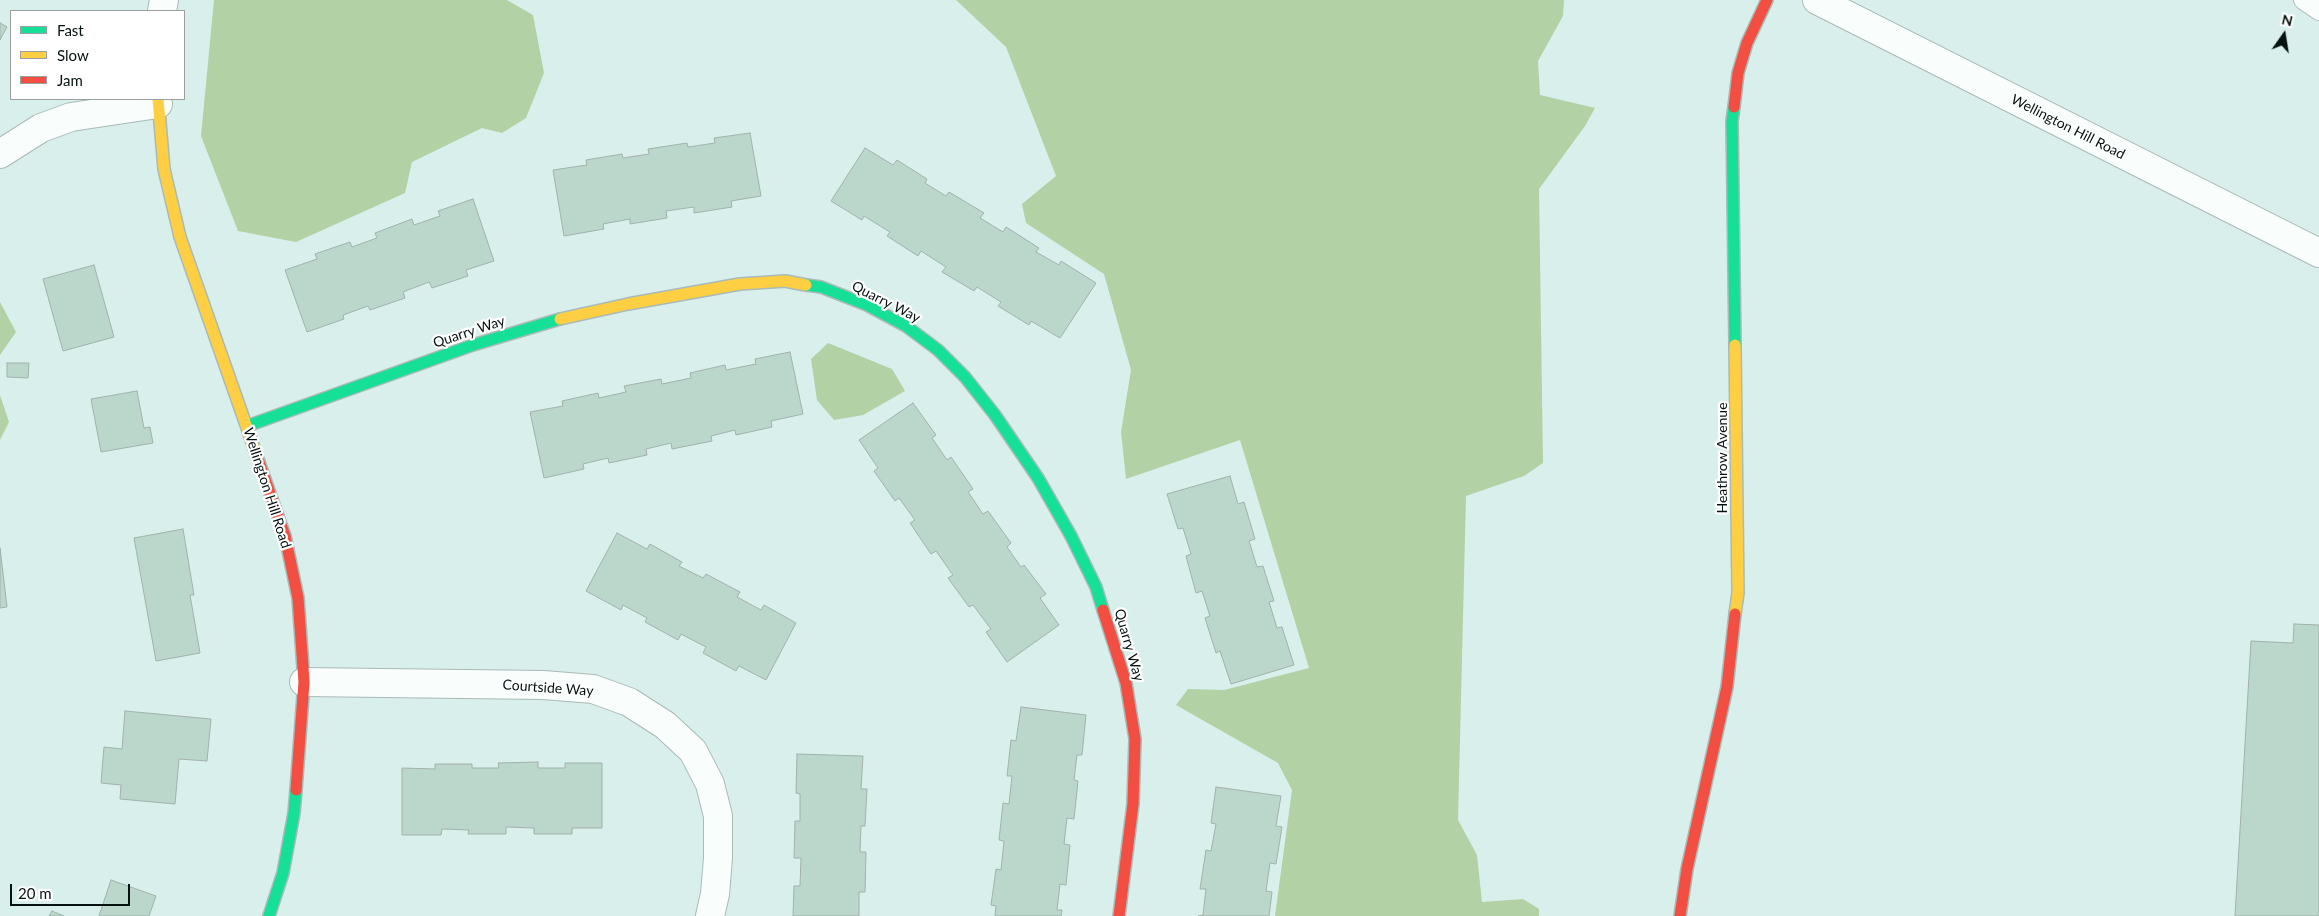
<!DOCTYPE html>
<html>
<head>
<meta charset="utf-8">
<style>
  body { margin:0 }
  #map { position:relative; width:2319px; height:916px; overflow:hidden; background:#d9efeb; font-family:Lato,sans-serif }
  canvas { display:block }
  .legend { position:absolute; left:10px; top:10px; width:175px; height:90px; box-sizing:border-box; background:#fff; border:1px solid #9ba09f; margin:0; padding:6px 9px; list-style:none; font-size:15px; color:#051210 }
  .legend li { display:flex; align-items:center; gap:10px; height:25px }
  .legend b { width:25px; border:1px solid #9ba09f }
  .north { position:absolute; left:2259px; top:10px; width:50px; height:50px; -webkit-text-stroke:4px #fff; paint-order:stroke; rotate:13deg; font-size:14px; font-weight:700; line-height:20px; text-align:center; color:#051210 }
  .north::after { content:''; display:block; margin:auto; width:18px; height:22px; background:#051210; clip-path:polygon(50% 0,100% 100%,50% 72%,0 100%) }
  .scale { position:absolute; left:10px; top:884px; width:120px; height:22px; box-sizing:border-box; border:2px solid #051210; border-top:0; padding-left:6px; font-size:15px; line-height:18px; white-space:nowrap; color:#051210; -webkit-text-stroke:4px #fff; paint-order:stroke }
</style>
</head>
<body>
<div id="map">
<canvas width="2319" height="916"></canvas>
<ul class="legend">
<li><b style="height:6px;background:#16e098"></b>Fast</li>
<li><b style="height:6px;background:#ffcf43"></b>Slow</li>
<li><b style="height:6px;background:#f24e42"></b>Jam</li>
</ul>
<div class="north">N</div>
<div class="scale">20 m</div>
</div>
<script>
const g = document.querySelector('canvas').getContext('2d');
g.lineJoin = 'round';
function paint(path, color) {
  g.fillStyle = color;
  g.fill(path, 'evenodd');
}
function toPath(rows) {
  const path = new Path2D();
  for (const r of rows) {
    path.moveTo(r[0], r[1]);
    for (let i = 2; i < r.length; i += 2) path.lineTo(r[i], r[i + 1]);
  }
  return path;
}
function trace(path, color, width, dash) {
  g.strokeStyle = color;
  g.lineWidth = width;
  g.lineCap = dash ? 'butt' : 'round';
  g.setLineDash(dash || []);
  g.stroke(path);
}
function write(font, color, halo, rows, align = 'center') {
  g.font = font + ' Lato,sans-serif';
  g.lineWidth = 4.5;
  g.setLineDash([]);
  g.textBaseline = 'middle';
  g.strokeStyle = halo;
  g.fillStyle = color;
  for (const [text, x, y, turn = 0] of rows) {
    g.save();
    g.translate(x, y);
    g.rotate((+turn || 0) * Math.PI / 180);
    g.textAlign = isNaN(turn) ? turn : align;
    if (halo) g.strokeText(text, 0, 0);
    g.fillText(text, 0, 0);
    g.restore();
  }
}
paint(toPath([
  [214,0,507,0,533,15,544,73,526,118,502,133,482,128,412,162,405,193,296,242,238,231,201,136],
  [956,0,1564,0,1563,16,1538,61,1540,95,1595,108,1585,126,1539,189,1543,463,1524,476,1466,496,1458,820,1477,855,1482,902,1523,899,1539,909,1539,916,1275,916,1292,790,1278,763,1176,705,1188,689,1224,690,1309,668,1240,440,1126,479,1121,432,1131,370,1104,274,1026,223,1022,204,1056,176,1006,47],
  [0,302,16,332,0,355],
  [828,343,892,369,905,391,863,415,834,420,817,400,811,359],
  [0,395,9,422,0,440]
]), '#b2d1a5');
const building = toPath([
  [0,23,7,27,0,40,0,23],
  [750,133,761,196,731,201,732,207,694,213,694,207,666,211,667,218,630,224,630,219,603,224,604,229,564,236,553,170,587,165,586,160,622,154,623,158,649,154,648,149,687,143,688,147,715,143,714,138,750,133],
  [865,148,893,165,897,160,927,179,925,183,946,196,949,192,984,213,980,218,1003,232,1006,227,1039,248,1036,252,1059,265,1061,261,1096,283,1060,338,1031,321,1029,325,998,306,1001,302,977,287,974,291,942,272,946,267,921,251,918,256,887,236,890,232,864,216,862,220,831,201,865,148],
  [473,199,494,261,466,270,468,276,432,288,429,282,403,292,405,298,370,310,368,306,343,315,344,319,307,332,285,270,317,259,315,254,350,242,352,247,377,238,375,233,412,219,414,225,440,216,438,211,473,199],
  [94,265,114,337,63,351,43,279,94,265],
  [790,352,803,414,771,421,772,427,736,435,735,430,711,436,712,441,672,449,671,443,646,449,647,455,609,463,608,458,583,464,584,469,544,478,530,412,563,406,562,401,598,393,599,398,626,392,624,386,661,379,662,384,691,378,690,373,725,365,726,370,756,364,755,359,790,352],
  [7,363,29,363,28,378,7,377,7,363],
  [137,391,144,428,150,427,153,443,101,452,91,399,137,391],
  [913,403,936,435,932,438,947,460,951,457,973,489,968,492,983,514,988,511,1011,543,1007,547,1021,567,1024,565,1046,594,1040,598,1059,625,1007,662,986,632,991,629,973,605,969,607,948,578,953,575,936,551,931,554,910,523,915,520,899,498,895,501,874,471,878,468,859,440,913,403],
  [1230,476,1238,504,1244,502,1255,539,1249,541,1257,567,1263,566,1274,601,1269,602,1277,628,1282,627,1294,665,1231,684,1220,651,1216,653,1205,618,1210,616,1202,591,1196,593,1186,556,1191,554,1183,528,1178,529,1167,494,1230,476],
  [183,529,194,595,190,595,200,653,156,661,134,538,183,529],
  [617,533,647,549,650,544,682,562,679,566,703,578,706,574,740,592,737,597,761,610,764,605,796,623,766,680,739,666,736,671,703,653,706,647,681,634,678,640,645,622,647,618,623,605,621,610,586,591,617,533],
  [0,548,7,607,0,608,0,548],
  [2294,624,2319,625,2319,916,2235,916,2251,641,2293,643,2294,624],
  [1021,707,1086,715,1082,755,1077,755,1074,780,1078,781,1074,819,1067,818,1064,844,1070,845,1066,885,1060,884,1057,910,1062,910,1061,916,995,916,996,906,991,905,996,869,1001,870,1004,841,999,840,1003,803,1009,804,1012,776,1007,776,1011,740,1016,741,1021,707],
  [125,711,211,719,207,761,179,759,175,804,120,799,121,785,101,783,104,747,122,749,125,711],
  [797,754,863,756,861,789,867,789,865,826,861,826,860,852,866,852,865,892,859,892,859,916,793,916,794,886,800,886,801,858,794,858,795,821,800,821,800,794,796,793,797,754],
  [538,762,538,768,565,768,565,763,602,763,602,828,572,828,572,834,534,834,534,828,506,827,506,834,468,834,469,830,442,829,441,835,402,835,402,768,435,769,435,764,472,764,472,768,499,768,498,763,538,762],
  [1216,787,1281,796,1276,826,1282,827,1276,864,1270,863,1266,891,1272,892,1269,916,1198,916,1203,915,1206,889,1200,889,1206,850,1211,851,1216,824,1211,823,1216,787],
  [111,880,156,896,149,916,99,916,111,880],
  [52,911,64,916,49,916,52,911]
]);
paint(building, '#bbd6ca');
trace(building, '#a2b1ac', 1);
const lane = toPath([
  [2303,0,2319,11]
]);
const street = toPath([
  [1817,0,2319,253],
  [162,11,164,0],
  [0,154,41,128,71,117,158,104],
  [304,682,543,685,593,689,629,702,665,725,693,751,710,784,718,816,718,858,715,894,710,916]
]);
const fast = toPath([
  [1734,107,1732,121,1735,345],
  [806,285,821,287,867,305,906,326,938,350,965,377,995,415,1038,478,1071,536,1096,587,1103,610],
  [247,426,473,345,560,319],
  [269,916,283,873,294,813,296,790]
]);
const slow = toPath([
  [158,99,164,169,180,237,259,462],
  [560,319,628,304,740,284,785,281,806,285],
  [1735,345,1738,593,1735,614]
]);
const jam = toPath([
  [1734,107,1738,73,1747,43,1767,0],
  [259,462,285,536,298,598,304,682,296,790],
  [1103,610,1126,683,1135,739,1133,804,1119,916],
  [1680,916,1687,869,1727,687,1735,614]
]);
trace(lane, '#a9bab7', 20);
trace(street, '#a9bab7', 30);
trace(fast, '#a9bab7', 14);
trace(slow, '#a9bab7', 14);
trace(jam, '#a9bab7', 14);
trace(lane, '#f9fdfc', 18);
trace(street, '#f9fdfc', 28);
trace(fast, '#16e098', 11);
trace(slow, '#ffcf43', 11);
trace(jam, '#f24e42', 11);
write('14px', '#051210', '#fff', [
  ["Wellington Hill Road",2068,127,27],
  ["Quarry Way",886,302,27],
  ["Quarry Way",469,332,-18],
  ["Heathrow Avenue",1722,458,-90],
  ["Wellington Hill Road",267,488,72],
  ["Quarry Way",1129,645,74],
  ["Courtside Way",548,688,4]
]);
</script>
</body>
</html>
